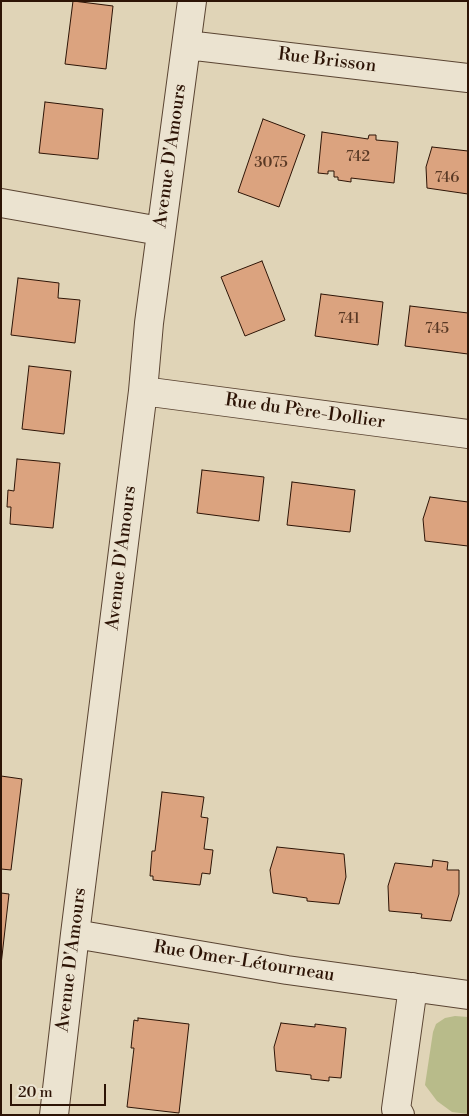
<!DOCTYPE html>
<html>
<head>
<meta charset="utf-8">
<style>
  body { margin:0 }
  #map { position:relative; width:469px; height:1116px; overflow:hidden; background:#e0d4b7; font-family:"Libre Bodoni",serif }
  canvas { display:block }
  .frame { position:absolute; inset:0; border:2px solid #2d1406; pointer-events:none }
  .scale { position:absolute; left:10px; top:1084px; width:96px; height:22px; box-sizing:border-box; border:2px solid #2d1406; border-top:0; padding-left:6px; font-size:15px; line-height:18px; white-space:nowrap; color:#2d1406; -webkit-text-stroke:4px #ebe3d0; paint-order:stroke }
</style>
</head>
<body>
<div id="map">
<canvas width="469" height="1116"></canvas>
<div class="frame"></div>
<div class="scale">20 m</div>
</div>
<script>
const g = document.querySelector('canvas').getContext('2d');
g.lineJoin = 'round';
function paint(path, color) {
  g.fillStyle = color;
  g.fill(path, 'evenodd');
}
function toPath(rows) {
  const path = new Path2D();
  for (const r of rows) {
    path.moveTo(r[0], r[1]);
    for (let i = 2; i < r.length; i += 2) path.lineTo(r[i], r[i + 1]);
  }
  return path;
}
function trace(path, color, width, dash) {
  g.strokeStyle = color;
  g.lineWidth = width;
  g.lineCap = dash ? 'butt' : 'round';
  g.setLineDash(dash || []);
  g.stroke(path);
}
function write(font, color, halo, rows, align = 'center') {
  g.font = font + ' "Libre Bodoni",serif';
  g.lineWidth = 4.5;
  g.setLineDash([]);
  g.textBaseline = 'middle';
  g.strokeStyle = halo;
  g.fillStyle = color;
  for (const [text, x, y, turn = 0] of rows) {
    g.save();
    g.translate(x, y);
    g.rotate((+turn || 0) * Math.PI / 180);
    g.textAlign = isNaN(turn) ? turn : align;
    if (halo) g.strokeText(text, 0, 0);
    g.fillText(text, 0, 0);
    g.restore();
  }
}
paint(toPath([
  [455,1016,468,1017,468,1114,452,1112,437,1101,425,1085,433,1032,436,1024,445,1018]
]), '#b8bb8a');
const building = toPath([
  [73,1,113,6,106,69,65,64,73,1],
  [45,102,103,109,98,159,39,153,45,102],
  [263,119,305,135,279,207,238,192,263,119],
  [322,132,368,139,369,135,376,135,376,140,398,142,394,183,351,178,351,182,338,180,338,177,334,177,334,171,328,171,328,174,318,173,322,132],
  [432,147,468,151,468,194,427,188,426,167,432,147],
  [262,261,285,320,245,336,221,277,262,261],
  [18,278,59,283,58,298,80,300,75,343,11,335,18,278],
  [321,294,383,302,378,345,315,336,321,294],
  [410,306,468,313,468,354,405,346,410,306],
  [29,366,71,371,64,434,22,429,29,366],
  [17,459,60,463,53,528,10,524,11,507,7,507,8,490,14,491,17,459],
  [202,470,264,477,259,521,197,513,202,470],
  [292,482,355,490,350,532,287,525,292,482],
  [430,497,468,502,468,546,425,541,423,519,430,497],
  [1,776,22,779,11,870,1,869,1,776],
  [162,792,204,797,201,817,208,818,204,849,213,850,210,874,202,873,200,885,153,880,153,876,150,876,152,851,155,851,162,792],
  [277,847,344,854,346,877,339,904,307,901,307,898,273,893,270,870,277,847],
  [433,860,448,862,447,870,459,870,459,894,451,921,421,918,422,914,389,911,388,886,395,863,432,867,433,860],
  [1,893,9,894,1,965,1,893],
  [138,1018,189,1024,179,1113,127,1107,134,1048,131,1048,134,1020,138,1021,138,1018],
  [281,1023,315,1027,315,1024,346,1028,341,1078,329,1077,329,1081,311,1079,311,1075,276,1071,274,1047,281,1023]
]);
paint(building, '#dba37f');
trace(building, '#2d1406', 1);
const minor = toPath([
  [187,45,468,78],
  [1,203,160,231],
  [143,391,468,434],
  [75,934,287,970,468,995],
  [54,1115,75,934,143,391,149,323,192,1],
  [400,1115,396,1109,413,987]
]);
trace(minor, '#5a4432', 30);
trace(minor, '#ebe3d0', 28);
write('15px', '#583824', null, [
  ["742",358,157],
  ["3075",271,163],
  ["746",447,178],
  ["741",349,319],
  ["745",437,329]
]);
write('18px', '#2d1406', '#ebe3d0', [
  ["Rue Brisson",327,61,7],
  ["Avenue D'Amours",171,156,-82],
  ["Rue du Père-Dollier",305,412,8],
  ["Avenue D'Amours",122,558,-83],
  ["Avenue D'Amours",72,960,-83],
  ["Rue Omer-Létourneau",244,962,9]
]);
</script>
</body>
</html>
